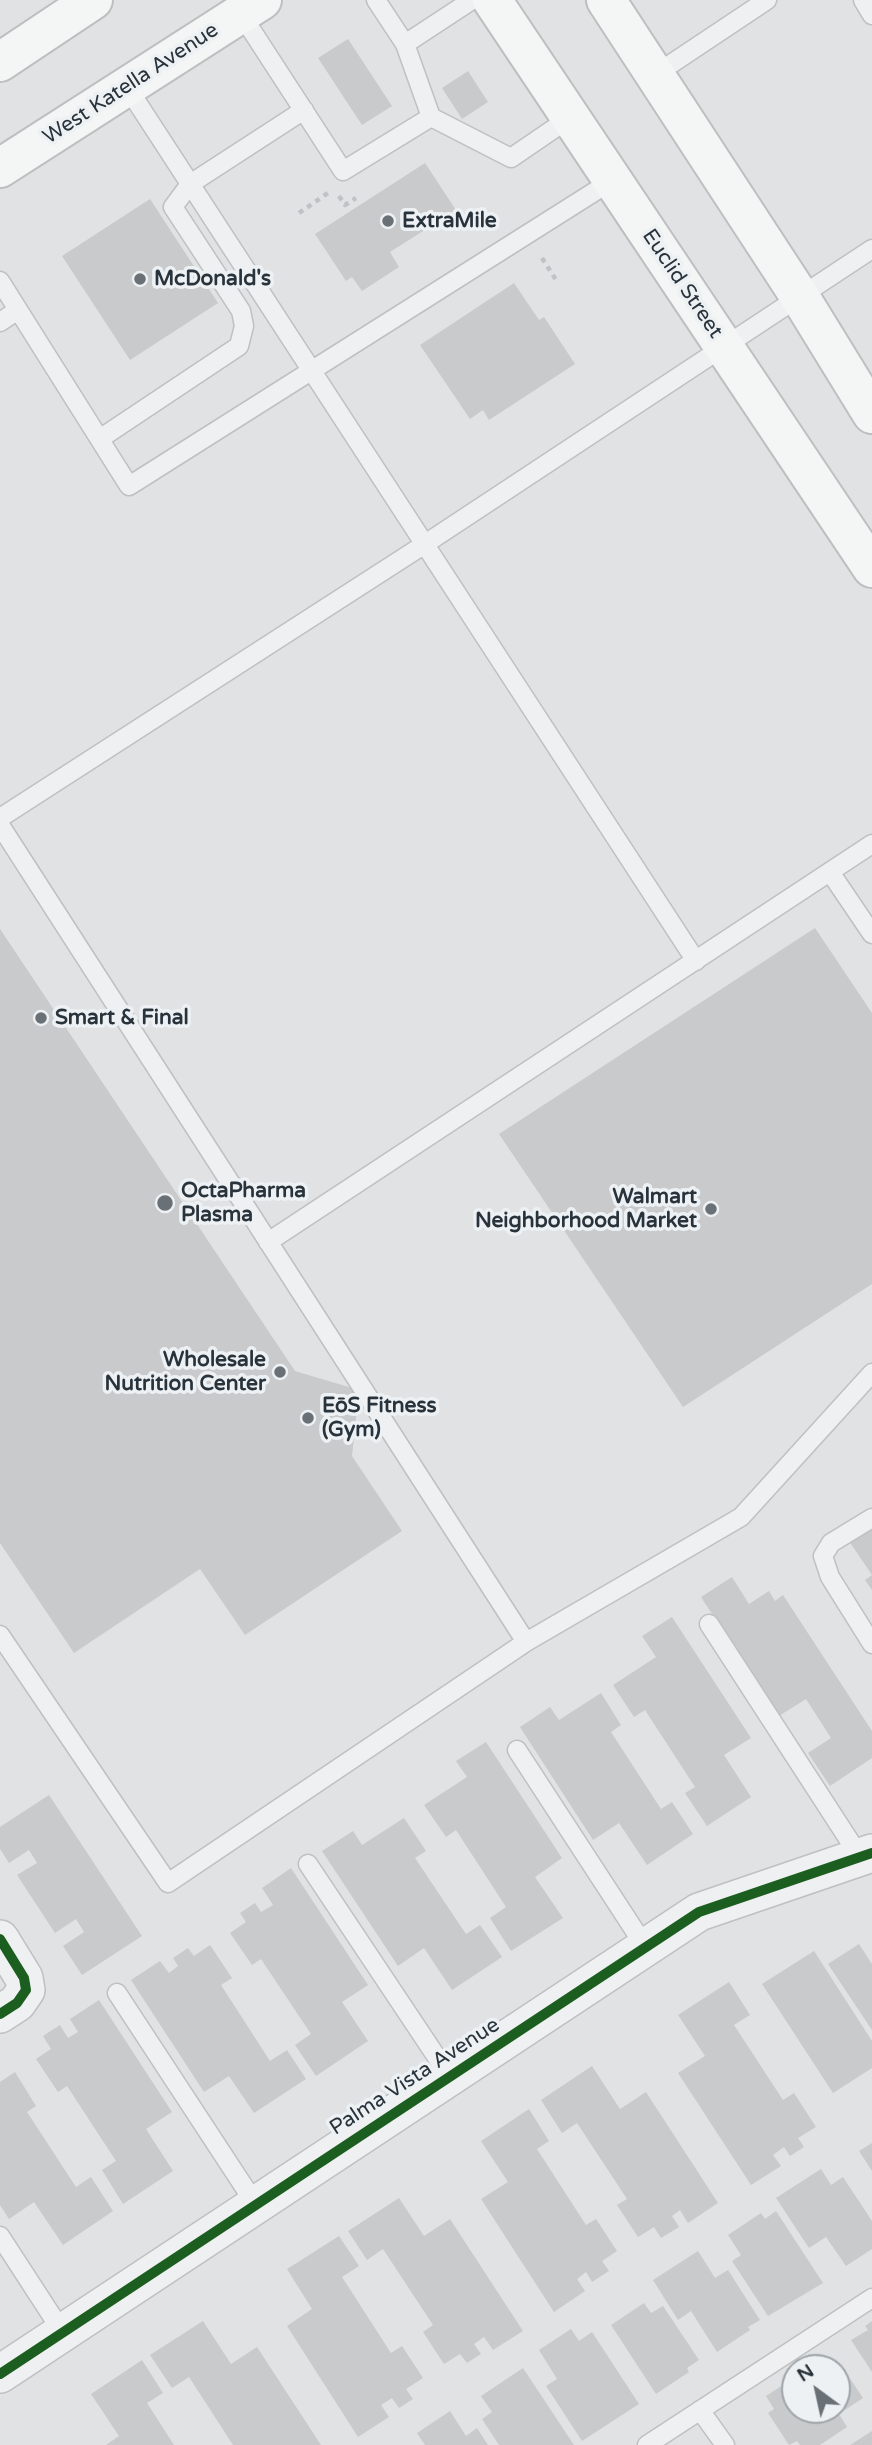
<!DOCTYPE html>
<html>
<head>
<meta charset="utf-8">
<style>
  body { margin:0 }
  #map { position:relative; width:872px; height:2445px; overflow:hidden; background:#e0e2e4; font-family:"Varela Round",sans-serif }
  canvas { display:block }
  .north { position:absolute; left:781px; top:2354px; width:70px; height:70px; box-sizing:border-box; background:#edf1f4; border:2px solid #9fa5aa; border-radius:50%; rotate:327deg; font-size:19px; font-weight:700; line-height:28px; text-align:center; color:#29333b }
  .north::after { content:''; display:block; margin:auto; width:24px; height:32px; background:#697076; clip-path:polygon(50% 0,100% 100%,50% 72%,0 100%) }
</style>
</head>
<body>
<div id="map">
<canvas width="872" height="2445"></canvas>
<div class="north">N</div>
</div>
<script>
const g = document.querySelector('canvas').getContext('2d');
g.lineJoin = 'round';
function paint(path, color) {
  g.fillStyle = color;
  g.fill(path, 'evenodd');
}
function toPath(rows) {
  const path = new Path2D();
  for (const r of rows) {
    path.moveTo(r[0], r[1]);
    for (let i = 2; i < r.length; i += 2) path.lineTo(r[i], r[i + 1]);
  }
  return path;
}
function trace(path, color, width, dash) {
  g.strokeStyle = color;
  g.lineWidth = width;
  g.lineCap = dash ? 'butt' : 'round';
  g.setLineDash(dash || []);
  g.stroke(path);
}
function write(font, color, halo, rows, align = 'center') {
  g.font = font + ' "Varela Round",sans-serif';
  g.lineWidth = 7;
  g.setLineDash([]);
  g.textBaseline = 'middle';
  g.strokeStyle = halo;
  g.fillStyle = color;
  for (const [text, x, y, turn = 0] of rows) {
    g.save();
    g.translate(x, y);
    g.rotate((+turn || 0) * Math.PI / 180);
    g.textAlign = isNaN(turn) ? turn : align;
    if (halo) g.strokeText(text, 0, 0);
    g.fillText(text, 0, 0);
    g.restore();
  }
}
paint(toPath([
  [348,39,392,106,362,125,318,58],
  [468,71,488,102,462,119,442,88],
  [425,163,456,210,390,252,399,267,362,291,352,277,346,281,315,234],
  [150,199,218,303,130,360,62,256],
  [514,283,539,320,544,317,575,364,489,420,483,410,470,419,420,345],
  [815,928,872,1013,872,1284,683,1407,499,1134],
  [0,929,295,1371,359,1390,352,1456,402,1531,245,1635,200,1569,74,1653,0,1543],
  [872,1526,872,1590,865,1580,872,1575,849,1541],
  [732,1577,749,1604,769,1591,775,1601,783,1595,872,1731,872,1758,830,1786,808,1753,831,1738,806,1699,779,1716,701,1597],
  [672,1617,751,1738,724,1755,751,1797,707,1826,685,1793,695,1787,645,1710,634,1717,613,1685,656,1657,642,1636],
  [601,1693,621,1725,611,1732,661,1809,672,1802,693,1834,647,1865,619,1823,593,1840,520,1727,550,1707,559,1720],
  [486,1742,562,1858,535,1877,563,1918,511,1951,490,1918,506,1907,456,1830,446,1837,424,1805,467,1777,456,1761],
  [49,1795,142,1936,82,1975,63,1946,84,1932,76,1919,55,1933,17,1875,37,1863,29,1850,9,1863,0,1849,0,1827],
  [404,1818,426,1851,415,1858,466,1934,480,1925,502,1957,452,1990,424,1948,398,1966,322,1851,353,1831,362,1845],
  [291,1868,368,1985,342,2002,368,2041,316,2076,295,2045,311,2034,261,1959,252,1965,230,1933,246,1922,240,1913,255,1903,261,1912,273,1905,262,1888],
  [859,1944,872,1964,872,2030,828,1964],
  [210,1945,232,1978,221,1985,270,2061,287,2050,306,2079,254,2113,229,2076,204,2092,131,1980,160,1961,169,1973,178,1966,173,1958,188,1948,194,1956],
  [814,1951,872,2041,872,2068,833,2093,762,1984],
  [729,1982,750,2015,734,2025,783,2100,794,2093,816,2127,798,2138,804,2147,790,2156,784,2147,773,2155,781,2166,751,2185,678,2073,705,2056,678,2015],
  [99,2000,172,2112,146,2129,173,2171,123,2204,102,2170,116,2161,67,2086,58,2092,36,2059,51,2049,43,2036,60,2025,68,2038,78,2032,70,2019],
  [592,2066,620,2109,646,2092,718,2203,688,2223,680,2210,672,2216,679,2227,661,2238,654,2227,638,2237,617,2205,627,2199,577,2123,562,2133,541,2100],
  [15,2072,36,2106,27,2112,76,2187,91,2177,113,2211,63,2245,34,2202,9,2219,0,2205,0,2082],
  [529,2109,549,2141,537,2149,586,2225,596,2219,617,2251,602,2261,609,2271,592,2282,586,2272,577,2279,585,2291,554,2312,481,2199,508,2182,481,2141],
  [872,2143,872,2171,859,2151],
  [821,2169,831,2185,843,2177,872,2221,872,2249,846,2266,826,2237,809,2248,776,2198],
  [399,2198,424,2236,450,2219,523,2331,493,2350,484,2337,474,2344,481,2354,467,2363,460,2354,444,2364,423,2332,433,2325,383,2249,367,2260,348,2231],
  [776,2211,823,2283,768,2316,732,2261,741,2255,728,2235,761,2213,765,2219],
  [339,2236,359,2266,342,2277,391,2353,402,2346,423,2378,406,2389,413,2399,399,2408,392,2398,381,2405,389,2417,358,2437,287,2326,312,2309,287,2269],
  [698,2251,715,2278,728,2270,760,2320,748,2327,750,2330,717,2352,691,2311,678,2320,653,2280],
  [644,2303,651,2313,663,2306,699,2360,687,2368,689,2372,656,2394,611,2325],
  [203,2321,231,2364,257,2347,321,2445,233,2445,189,2377,172,2388,150,2355],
  [872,2321,872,2372,851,2340,868,2330,865,2326],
  [571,2329,579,2341,592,2332,639,2404,582,2441,546,2386,557,2379,539,2350],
  [142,2360,163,2393,147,2403,174,2445,106,2445,119,2436,91,2394],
  [841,2365,863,2398,839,2414,847,2427,820,2445,800,2445,797,2441,789,2445,768,2413,774,2409,766,2396,795,2377,795,2410,837,2410,837,2368],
  [523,2368,574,2445,499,2445,482,2419,492,2412,481,2396],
  [450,2411,466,2436,477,2428,488,2445,425,2445,417,2433],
  [872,2431,872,2445,850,2445]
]), '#c8cacc');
const service = toPath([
  [376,0,405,44,472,0],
  [863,0,872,15],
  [241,14,343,171,431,117,511,158,571,117],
  [405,44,431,117],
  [656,74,767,0],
  [127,87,696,961],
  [0,281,129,486,613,180],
  [0,322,18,310],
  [101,438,239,346,244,326,241,311,173,207,190,184,304,110],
  [0,818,425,544,872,249],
  [0,825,526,1642],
  [830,872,872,934],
  [268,1242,872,844],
  [872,1518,831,1543,823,1556,830,1577,872,1644],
  [709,1624,860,1857],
  [0,1635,168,1883,526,1642,741,1517,872,1373],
  [517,1750,646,1948],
  [308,1864,450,2077],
  [117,1993,256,2205],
  [0,2236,63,2333],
  [700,2410,725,2445],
  [647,2445,872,2298]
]);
const minor = toPath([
  [0,1939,24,1978,26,1990,17,2003,0,2014],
  [0,2374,699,1912,872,1853]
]);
const primary = toPath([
  [492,0,872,568],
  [606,0,800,297,872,414],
  [0,62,93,0],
  [0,168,262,0]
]);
trace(service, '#bec0c2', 21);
trace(minor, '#bec0c2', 40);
trace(primary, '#bdbfc1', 42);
trace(toPath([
  [339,196,345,205,356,198],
  [299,213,328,193],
  [542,258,558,283]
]), '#bfc3c5', 4.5, [5, 5]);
trace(service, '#eff0f1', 18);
trace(minor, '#eff0f1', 37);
trace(primary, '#f4f5f5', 38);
trace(toPath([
  [0,1939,24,1978,26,1990,17,2003,0,2014],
  [0,2374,699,1912,872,1853]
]), '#1b5e20', 10);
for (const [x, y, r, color] of [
  [388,221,7,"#697076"],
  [140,279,7,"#697076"],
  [41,1018,7,"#697076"],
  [165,1203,9,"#697076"],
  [711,1209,7,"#697076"],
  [280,1372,7,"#697076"],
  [308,1418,7,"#697076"]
]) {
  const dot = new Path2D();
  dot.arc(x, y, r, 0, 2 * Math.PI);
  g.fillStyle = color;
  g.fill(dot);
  trace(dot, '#edf1f4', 2.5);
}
write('21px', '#29333b', '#edf1f4', [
  ["West Katella Avenue",131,84,-33],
  ["Euclid Street",682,284,56],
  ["Palma Vista Avenue",415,2077,-33]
]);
write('bold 21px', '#29333b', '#edf1f4', [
  ["ExtraMile",402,221],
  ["McDonald's",154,279],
  ["Smart & Final",55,1018],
  ["OctaPharma",181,1191],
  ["Plasma",181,1215],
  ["Walmart",697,1197,"right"],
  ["Neighborhood Market",697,1221,"right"],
  ["Wholesale",266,1360,"right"],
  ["Nutrition Center",266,1384,"right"],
  ["EōS Fitness",322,1406],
  ["(Gym)",322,1430]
], 'left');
</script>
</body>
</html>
